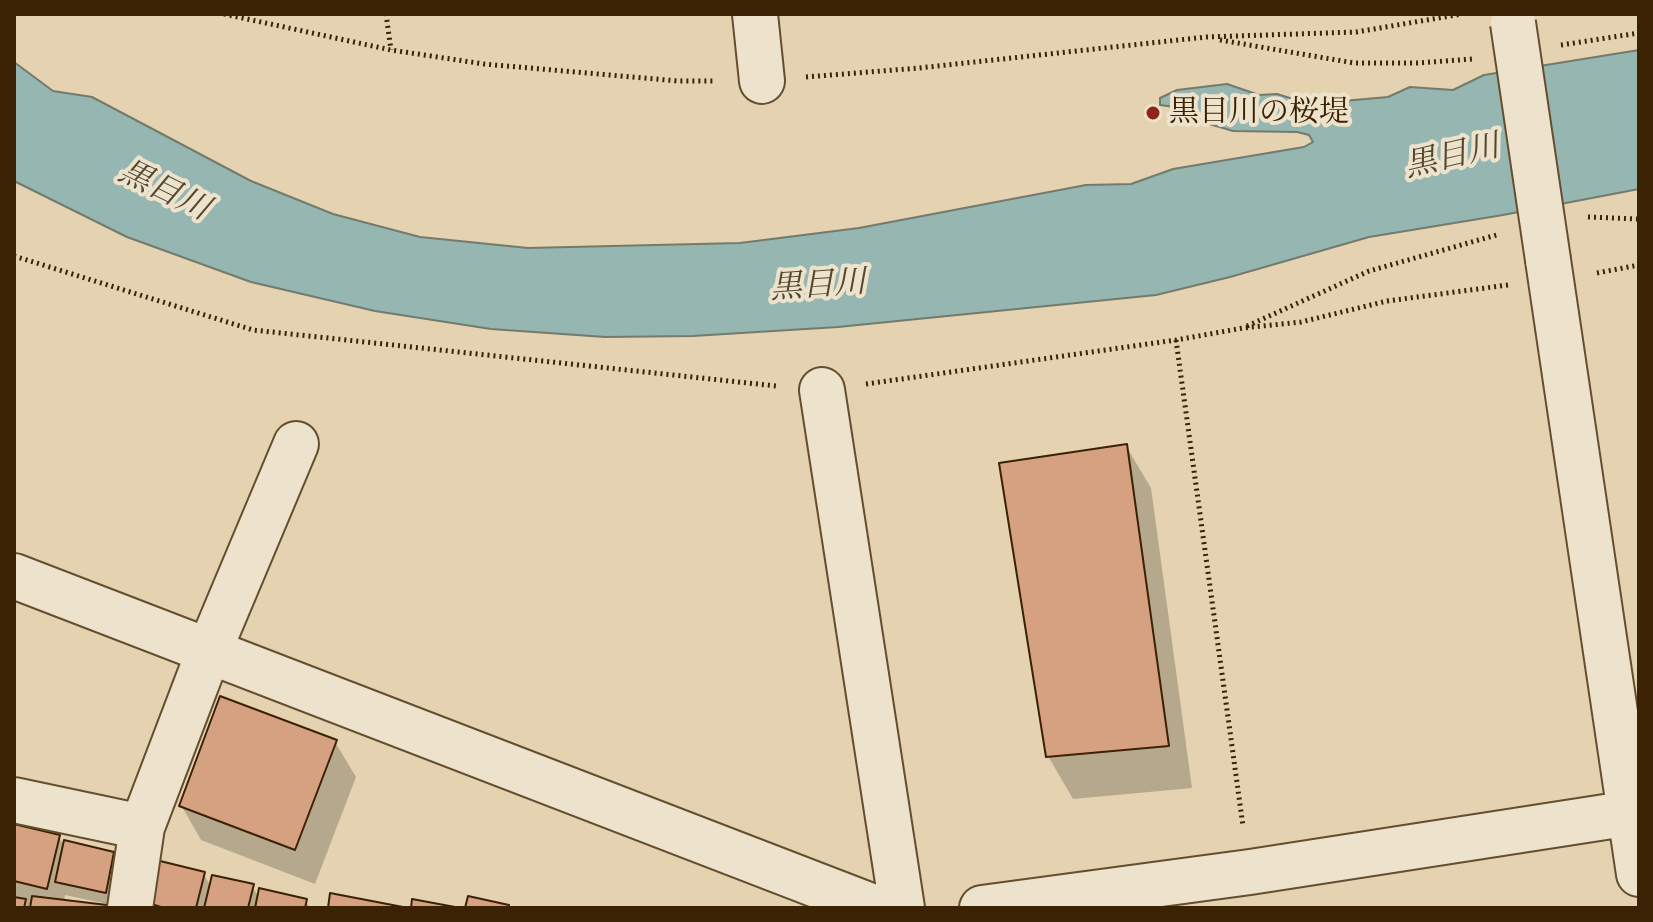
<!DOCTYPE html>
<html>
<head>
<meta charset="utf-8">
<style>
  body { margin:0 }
  #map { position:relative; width:1653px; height:922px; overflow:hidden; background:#e4d2b1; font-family:"EB Garamond",serif }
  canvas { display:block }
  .frame { position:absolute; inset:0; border:16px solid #3b2203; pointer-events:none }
</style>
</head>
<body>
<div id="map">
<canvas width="1653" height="922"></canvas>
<div class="frame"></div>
</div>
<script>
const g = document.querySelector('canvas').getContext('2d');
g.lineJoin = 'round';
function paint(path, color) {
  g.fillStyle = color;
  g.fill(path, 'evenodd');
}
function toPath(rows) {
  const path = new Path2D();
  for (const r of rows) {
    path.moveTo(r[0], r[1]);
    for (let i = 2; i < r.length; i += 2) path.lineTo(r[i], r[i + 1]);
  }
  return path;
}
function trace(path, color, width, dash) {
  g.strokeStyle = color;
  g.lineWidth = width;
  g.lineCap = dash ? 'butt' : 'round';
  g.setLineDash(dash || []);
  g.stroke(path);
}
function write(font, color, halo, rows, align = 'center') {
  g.font = font + ' "EB Garamond","Noto Serif JP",serif';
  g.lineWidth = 8;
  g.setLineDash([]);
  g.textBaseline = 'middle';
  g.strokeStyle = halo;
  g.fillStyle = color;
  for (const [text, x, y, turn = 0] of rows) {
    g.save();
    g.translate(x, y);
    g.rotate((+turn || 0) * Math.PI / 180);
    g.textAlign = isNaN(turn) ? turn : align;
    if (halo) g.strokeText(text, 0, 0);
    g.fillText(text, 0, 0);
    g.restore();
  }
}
const water = toPath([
  [1639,50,1639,189,1503,215,1369,237,1230,277,1156,295,838,327,693,336,605,337,491,329,375,311,251,282,127,237,14,181,14,62,53,91,92,97,251,181,333,214,420,237,528,248,740,243,859,228,1086,185,1131,184,1173,169,1304,147,1313,142,1309,135,1297,132,1233,131,1176,114,1175,107,1160,105,1160,98,1177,90,1227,84,1259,95,1277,94,1309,104,1388,97,1410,87,1453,90,1484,75,1639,50]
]);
paint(water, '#96b6b2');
trace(water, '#727b6c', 2);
paint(toPath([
  [1126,446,1151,488,1192,788,1073,799,1048,756],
  [335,742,356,777,315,884,201,840,181,805],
  [14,826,59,837,65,848,113,854,120,867,112,905,65,895,64,902,106,908,14,908],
  [203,873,211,887,252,886,259,898,306,901,310,908,148,908,144,901]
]), '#0003');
const building = toPath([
  [1127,444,1169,746,1046,757,999,463,1127,444],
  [220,696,337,740,295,850,179,806,220,696],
  [14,824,60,835,47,889,14,881,14,824],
  [64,840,114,852,106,893,55,882,64,840],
  [152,859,205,872,196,908,164,908,142,901,152,859],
  [212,875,254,884,248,908,204,908,212,875],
  [259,888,307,899,305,908,255,908,259,888],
  [330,893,403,907,403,908,328,908,330,893],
  [32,896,107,905,106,908,30,908,32,896],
  [468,896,509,905,509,908,465,908,468,896],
  [14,897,26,899,24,908,14,908,14,897],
  [412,899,455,907,455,908,411,908,412,899]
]);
paint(building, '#d6a181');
trace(building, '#3b2203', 2);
const minor = toPath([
  [755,14,762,81],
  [1548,260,1639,874],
  [822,390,902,908],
  [14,576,876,908],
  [14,800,142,827],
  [130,908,142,827,209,651,296,444],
  [982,908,1250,872,1631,813,1639,815]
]);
trace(minor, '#654e2e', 48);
trace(toPath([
  [224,14,391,50,484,64,678,81,716,81],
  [386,14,391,50],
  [1220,40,1354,63,1418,63,1472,59],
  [1561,45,1639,33],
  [806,77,919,68,1206,37,1356,32,1462,14],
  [1588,217,1639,219],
  [14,256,253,330,776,386],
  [1597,273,1639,265],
  [1247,326,1369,271,1500,234],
  [1176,340,1243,826],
  [866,384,1176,340,1243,328,1301,322,1387,301,1508,285]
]), '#3b2203', 5, [2, 4]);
trace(minor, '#ede2cc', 44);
const minorBridge = toPath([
  [1513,23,1548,260]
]);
trace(minorBridge, '#654e2e', 48, []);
trace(minorBridge, '#ede2cc', 44);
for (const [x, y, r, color] of [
  [1153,113,8,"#8f2418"]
]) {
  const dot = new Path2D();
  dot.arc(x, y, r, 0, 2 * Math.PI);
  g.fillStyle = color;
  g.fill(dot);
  trace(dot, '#ede2cc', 3);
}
write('30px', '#3b2203', '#ede2cc', [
  ["黒目川の桜堤",1169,113]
], 'left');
write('italic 32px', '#52472f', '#ede2cc', [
  ["黒目川",1452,157,-13],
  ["黒目川",164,191,26],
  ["黒目川",818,286,-4]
]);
</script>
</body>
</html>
